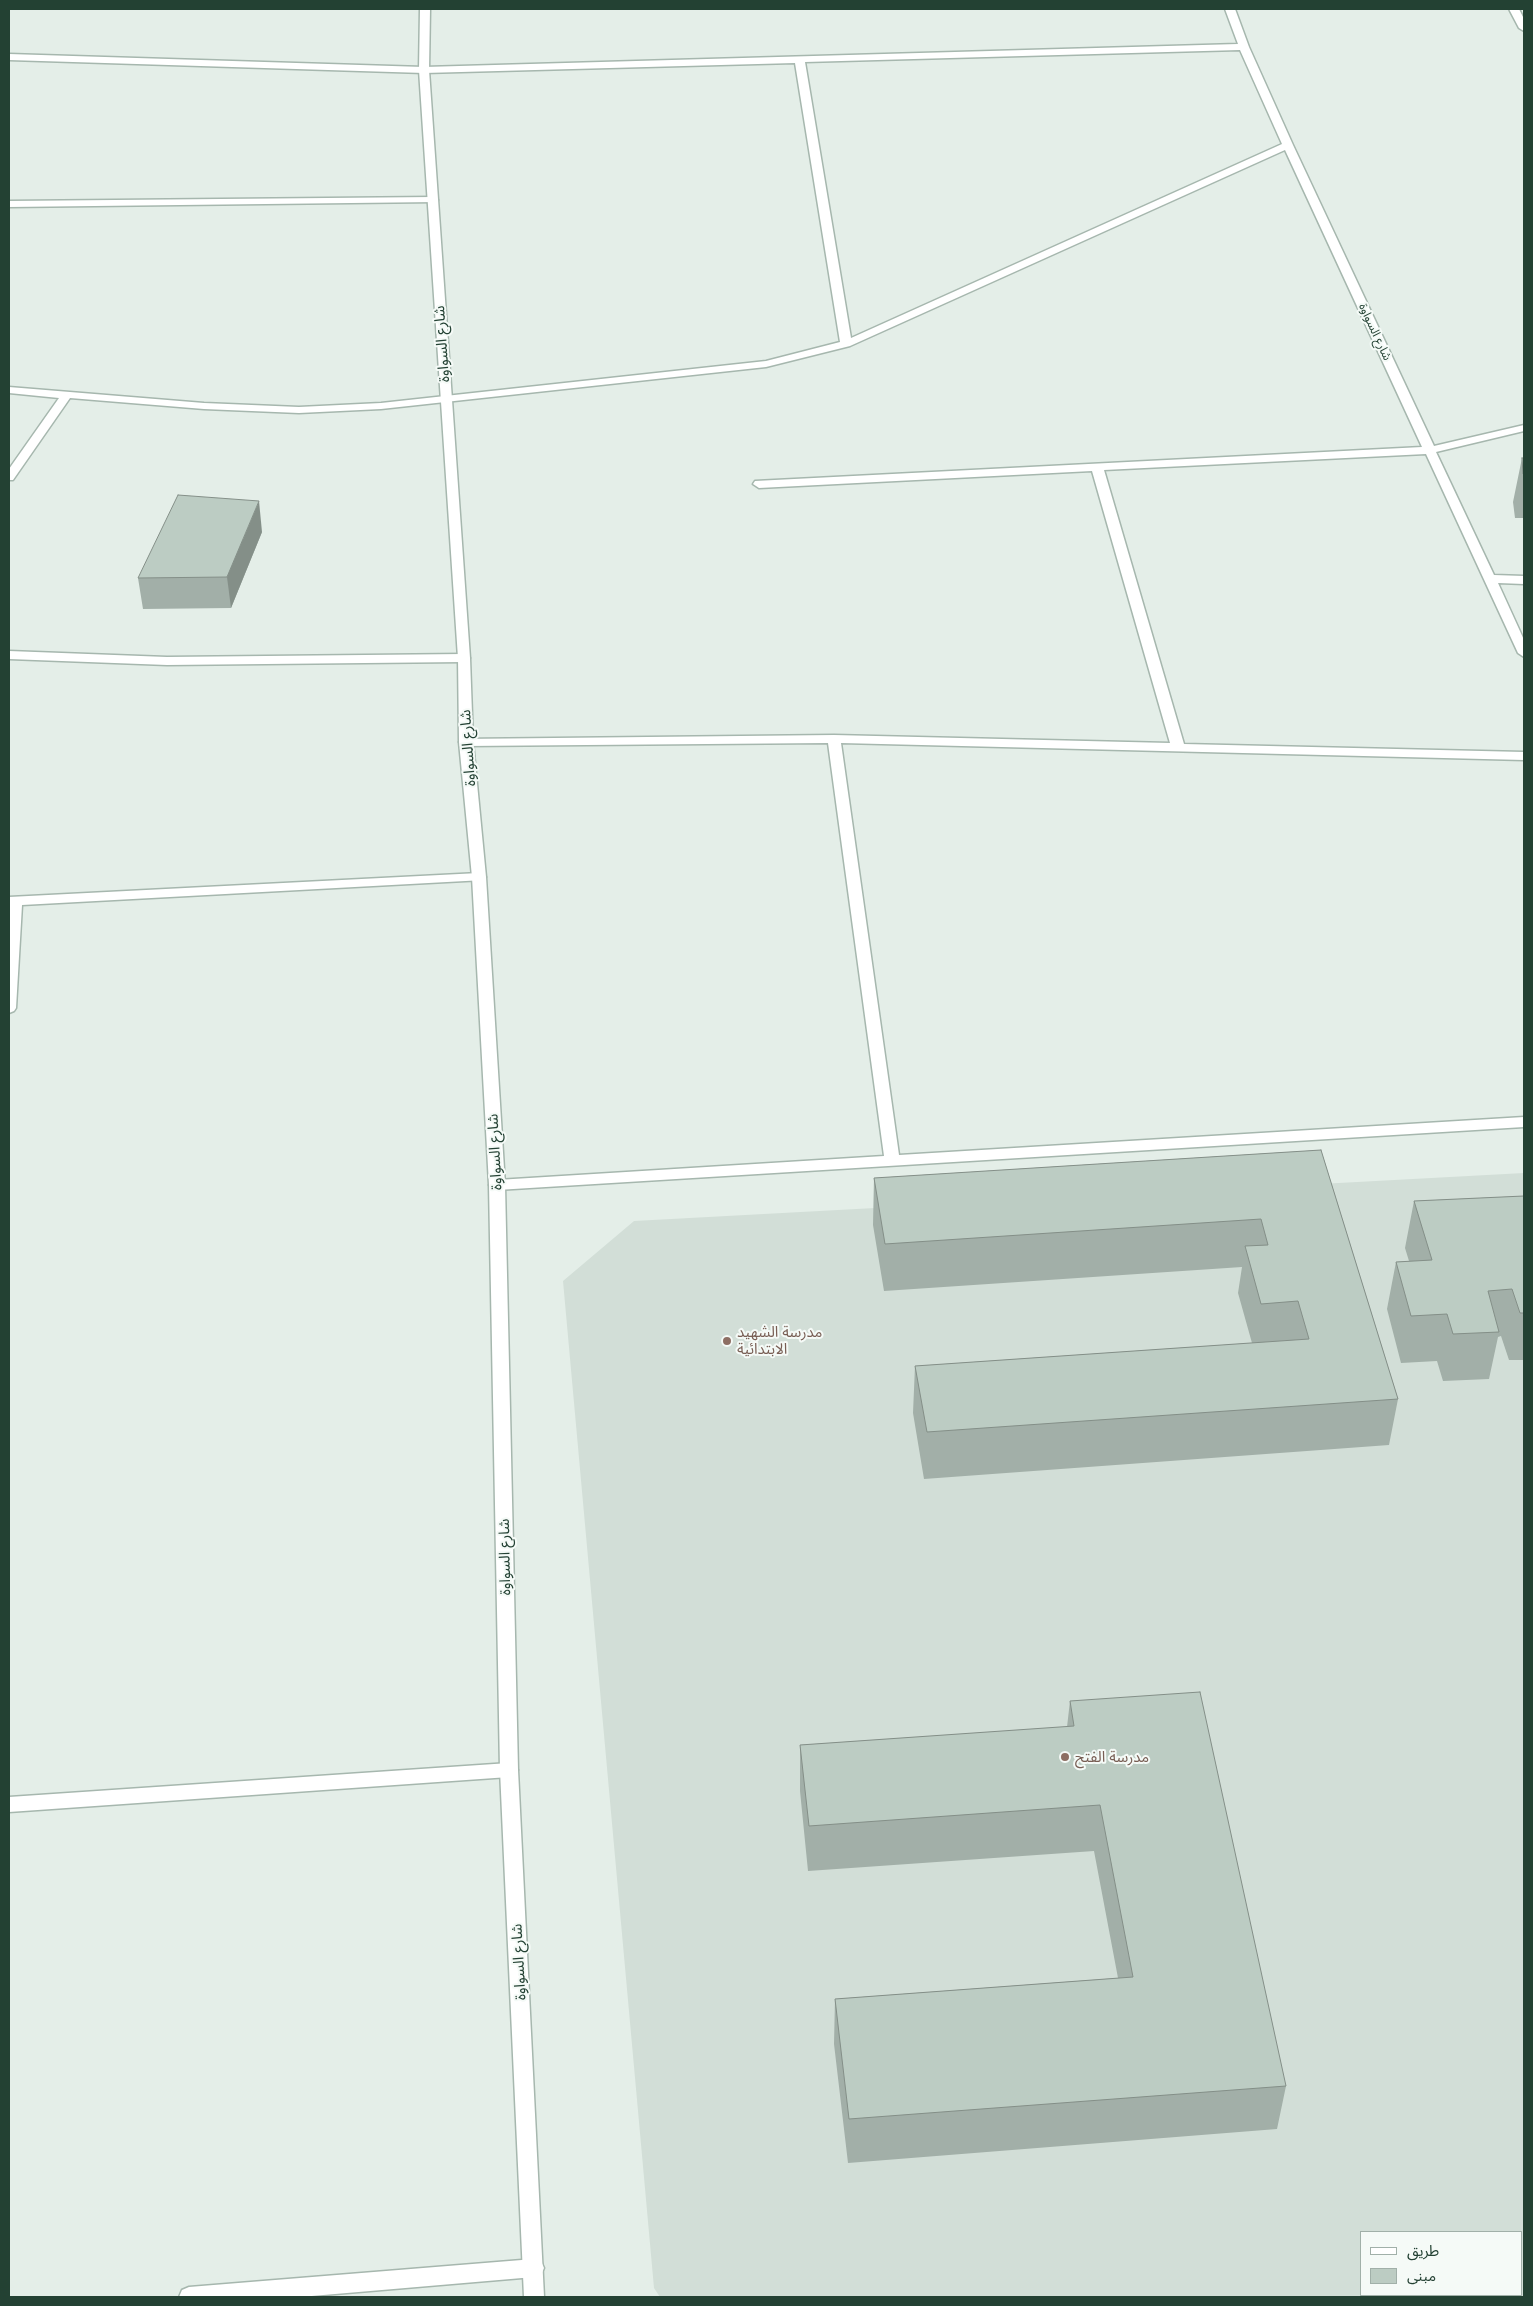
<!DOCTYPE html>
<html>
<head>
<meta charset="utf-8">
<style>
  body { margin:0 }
  #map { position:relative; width:1533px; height:2306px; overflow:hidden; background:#e4eee8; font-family:Mulish,"Noto Sans Arabic",sans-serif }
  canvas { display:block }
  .frame { position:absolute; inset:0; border:10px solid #234133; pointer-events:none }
  .legend { position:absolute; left:1360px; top:2231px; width:162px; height:65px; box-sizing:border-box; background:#f5faf7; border:1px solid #a1b0a9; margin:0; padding:6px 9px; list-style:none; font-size:15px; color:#234133 }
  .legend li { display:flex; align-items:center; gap:10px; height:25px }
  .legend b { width:25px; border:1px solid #a1b0a9 }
</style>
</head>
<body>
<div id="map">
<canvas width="1533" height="2306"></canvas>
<div class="frame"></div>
<ul class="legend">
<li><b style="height:6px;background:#fff"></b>طريق</li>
<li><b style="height:14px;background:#bcccc3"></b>مبنى</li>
</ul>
</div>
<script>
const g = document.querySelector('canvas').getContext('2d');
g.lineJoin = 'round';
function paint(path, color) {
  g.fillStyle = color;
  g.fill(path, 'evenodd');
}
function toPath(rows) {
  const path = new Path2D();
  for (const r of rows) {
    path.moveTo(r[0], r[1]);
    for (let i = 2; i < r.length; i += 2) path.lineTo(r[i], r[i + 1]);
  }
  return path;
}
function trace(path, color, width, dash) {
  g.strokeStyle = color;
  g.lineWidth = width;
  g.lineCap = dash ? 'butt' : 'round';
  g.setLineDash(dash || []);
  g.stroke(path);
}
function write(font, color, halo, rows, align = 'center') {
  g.font = font + ' Mulish,"Noto Sans Arabic",sans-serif';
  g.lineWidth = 4;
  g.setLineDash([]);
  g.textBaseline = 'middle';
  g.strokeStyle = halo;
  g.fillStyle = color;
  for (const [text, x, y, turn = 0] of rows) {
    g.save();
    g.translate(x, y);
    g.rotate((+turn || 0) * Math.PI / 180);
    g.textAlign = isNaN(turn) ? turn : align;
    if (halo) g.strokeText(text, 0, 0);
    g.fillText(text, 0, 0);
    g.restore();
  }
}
paint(toPath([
  [1524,1173,1524,2297,660,2297,654,2288,563,1281,634,1221],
  [1362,2232,1522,2232,1522,2295,1362,2295]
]), '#d2ded7');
const minor = toPath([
  [1225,9,1235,9,1249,47,1293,145,1434,446,1524,425,1524,431,1436,452,1494,575,1524,576,1524,584,1498,583,1524,640,1524,657,1518,653,1426,454,1104,470,1184,744,1524,752,1524,760,841,743,899,1155,1524,1117,1524,1127,497,1190,492,1189,489,1185,492,1181,497,1180,884,1156,828,743,466,746,461,745,459,742,461,739,834,735,1170,743,1092,471,759,488,753,484,755,481,1422,447,1285,150,850,346,766,367,381,409,299,413,204,409,70,398,13,480,9,480,9,469,59,398,9,393,9,387,204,403,299,407,381,403,766,361,840,342,795,63,424,73,9,60,9,54,424,67,1238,44,1225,9],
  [1240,50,1282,144,851,338,805,62,1240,50],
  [1509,9,1519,9,1524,19,1524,31,1519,28,1509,9],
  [433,197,438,200,437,202,9,207,9,201,433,197],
  [9,651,167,657,464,654,470,658,464,662,167,665,9,659,9,651],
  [479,873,486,877,484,880,22,905,16,1008,14,1011,9,1013,9,897,479,873],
  [509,1763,515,1765,518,1770,515,1775,509,1777,9,1812,9,1797,509,1763],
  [534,2259,541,2261,544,2268,541,2275,534,2277,300,2297,179,2297,182,2290,189,2287,534,2259]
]);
const tertiary = toPath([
  [420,9,430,9,429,70,470,658,473,742,486,877,505,1185,518,1770,544,2297,524,2297,500,1770,489,1185,472,877,459,742,458,658,419,70,420,9]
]);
trace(minor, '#a6b7ae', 3);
trace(tertiary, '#a6b7ae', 3);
paint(minor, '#fff');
paint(tertiary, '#fff');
paint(toPath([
  [1522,458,1524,458,1524,518,1515,518,1513,502],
  [262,532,231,608,143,609,138,578],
  [1321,1150,1398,1399,1389,1445,924,1479,913,1413,915,1366,1252,1343,1238,1293,1242,1267,884,1291,873,1225,874,1178],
  [1524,1196,1524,1360,1509,1360,1501,1336,1498,1337,1489,1379,1443,1381,1437,1361,1401,1363,1387,1309,1396,1262,1409,1261,1405,1248,1414,1201],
  [1070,1701,1286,2086,1277,2129,848,2163,834,2044,835,1999,1118,1978,1094,1851,808,1871,800,1791,800,1745,1067,1727]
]), '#a2afa8');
paint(toPath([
  [259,501,262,532,231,608,227,577]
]), '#848f88');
const building = toPath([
  [1522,458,1524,458,1524,474,1523,474,1522,458],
  [178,495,259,501,227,577,138,578,178,495],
  [1321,1150,1398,1399,927,1432,915,1366,1309,1339,1298,1301,1261,1304,1245,1246,1268,1245,1261,1219,885,1244,874,1178,1321,1150],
  [1524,1196,1524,1313,1520,1313,1512,1289,1488,1291,1499,1332,1453,1334,1447,1314,1411,1316,1396,1262,1432,1260,1414,1201,1524,1196],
  [1200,1692,1286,2086,849,2119,835,1999,1133,1977,1100,1805,809,1826,800,1745,1074,1726,1070,1701,1200,1692]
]);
paint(building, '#bcccc3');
trace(building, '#848f88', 1);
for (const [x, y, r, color] of [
  [727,1341,5,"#8d6e63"],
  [1065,1757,5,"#8d6e63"]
]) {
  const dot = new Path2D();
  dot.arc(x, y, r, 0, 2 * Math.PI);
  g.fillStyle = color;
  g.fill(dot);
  trace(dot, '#f5faf7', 2);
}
write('12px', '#234133', '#f5faf7', [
  ["شارع السواوة",1375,332,65]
]);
write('15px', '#234133', '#f5faf7', [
  ["شارع السواوة",442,344,-94],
  ["شارع السواوة",468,748,-94],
  ["شارع السواوة",495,1152,-93],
  ["شارع السواوة",505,1557,-91],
  ["شارع السواوة",519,1962,-93]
]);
write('15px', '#785e54', '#f5faf7', [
  ["مدرسة الشهيد",737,1332],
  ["الابتدائية",737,1349],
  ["مدرسة الفتح",1075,1757]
], 'left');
</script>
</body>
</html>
